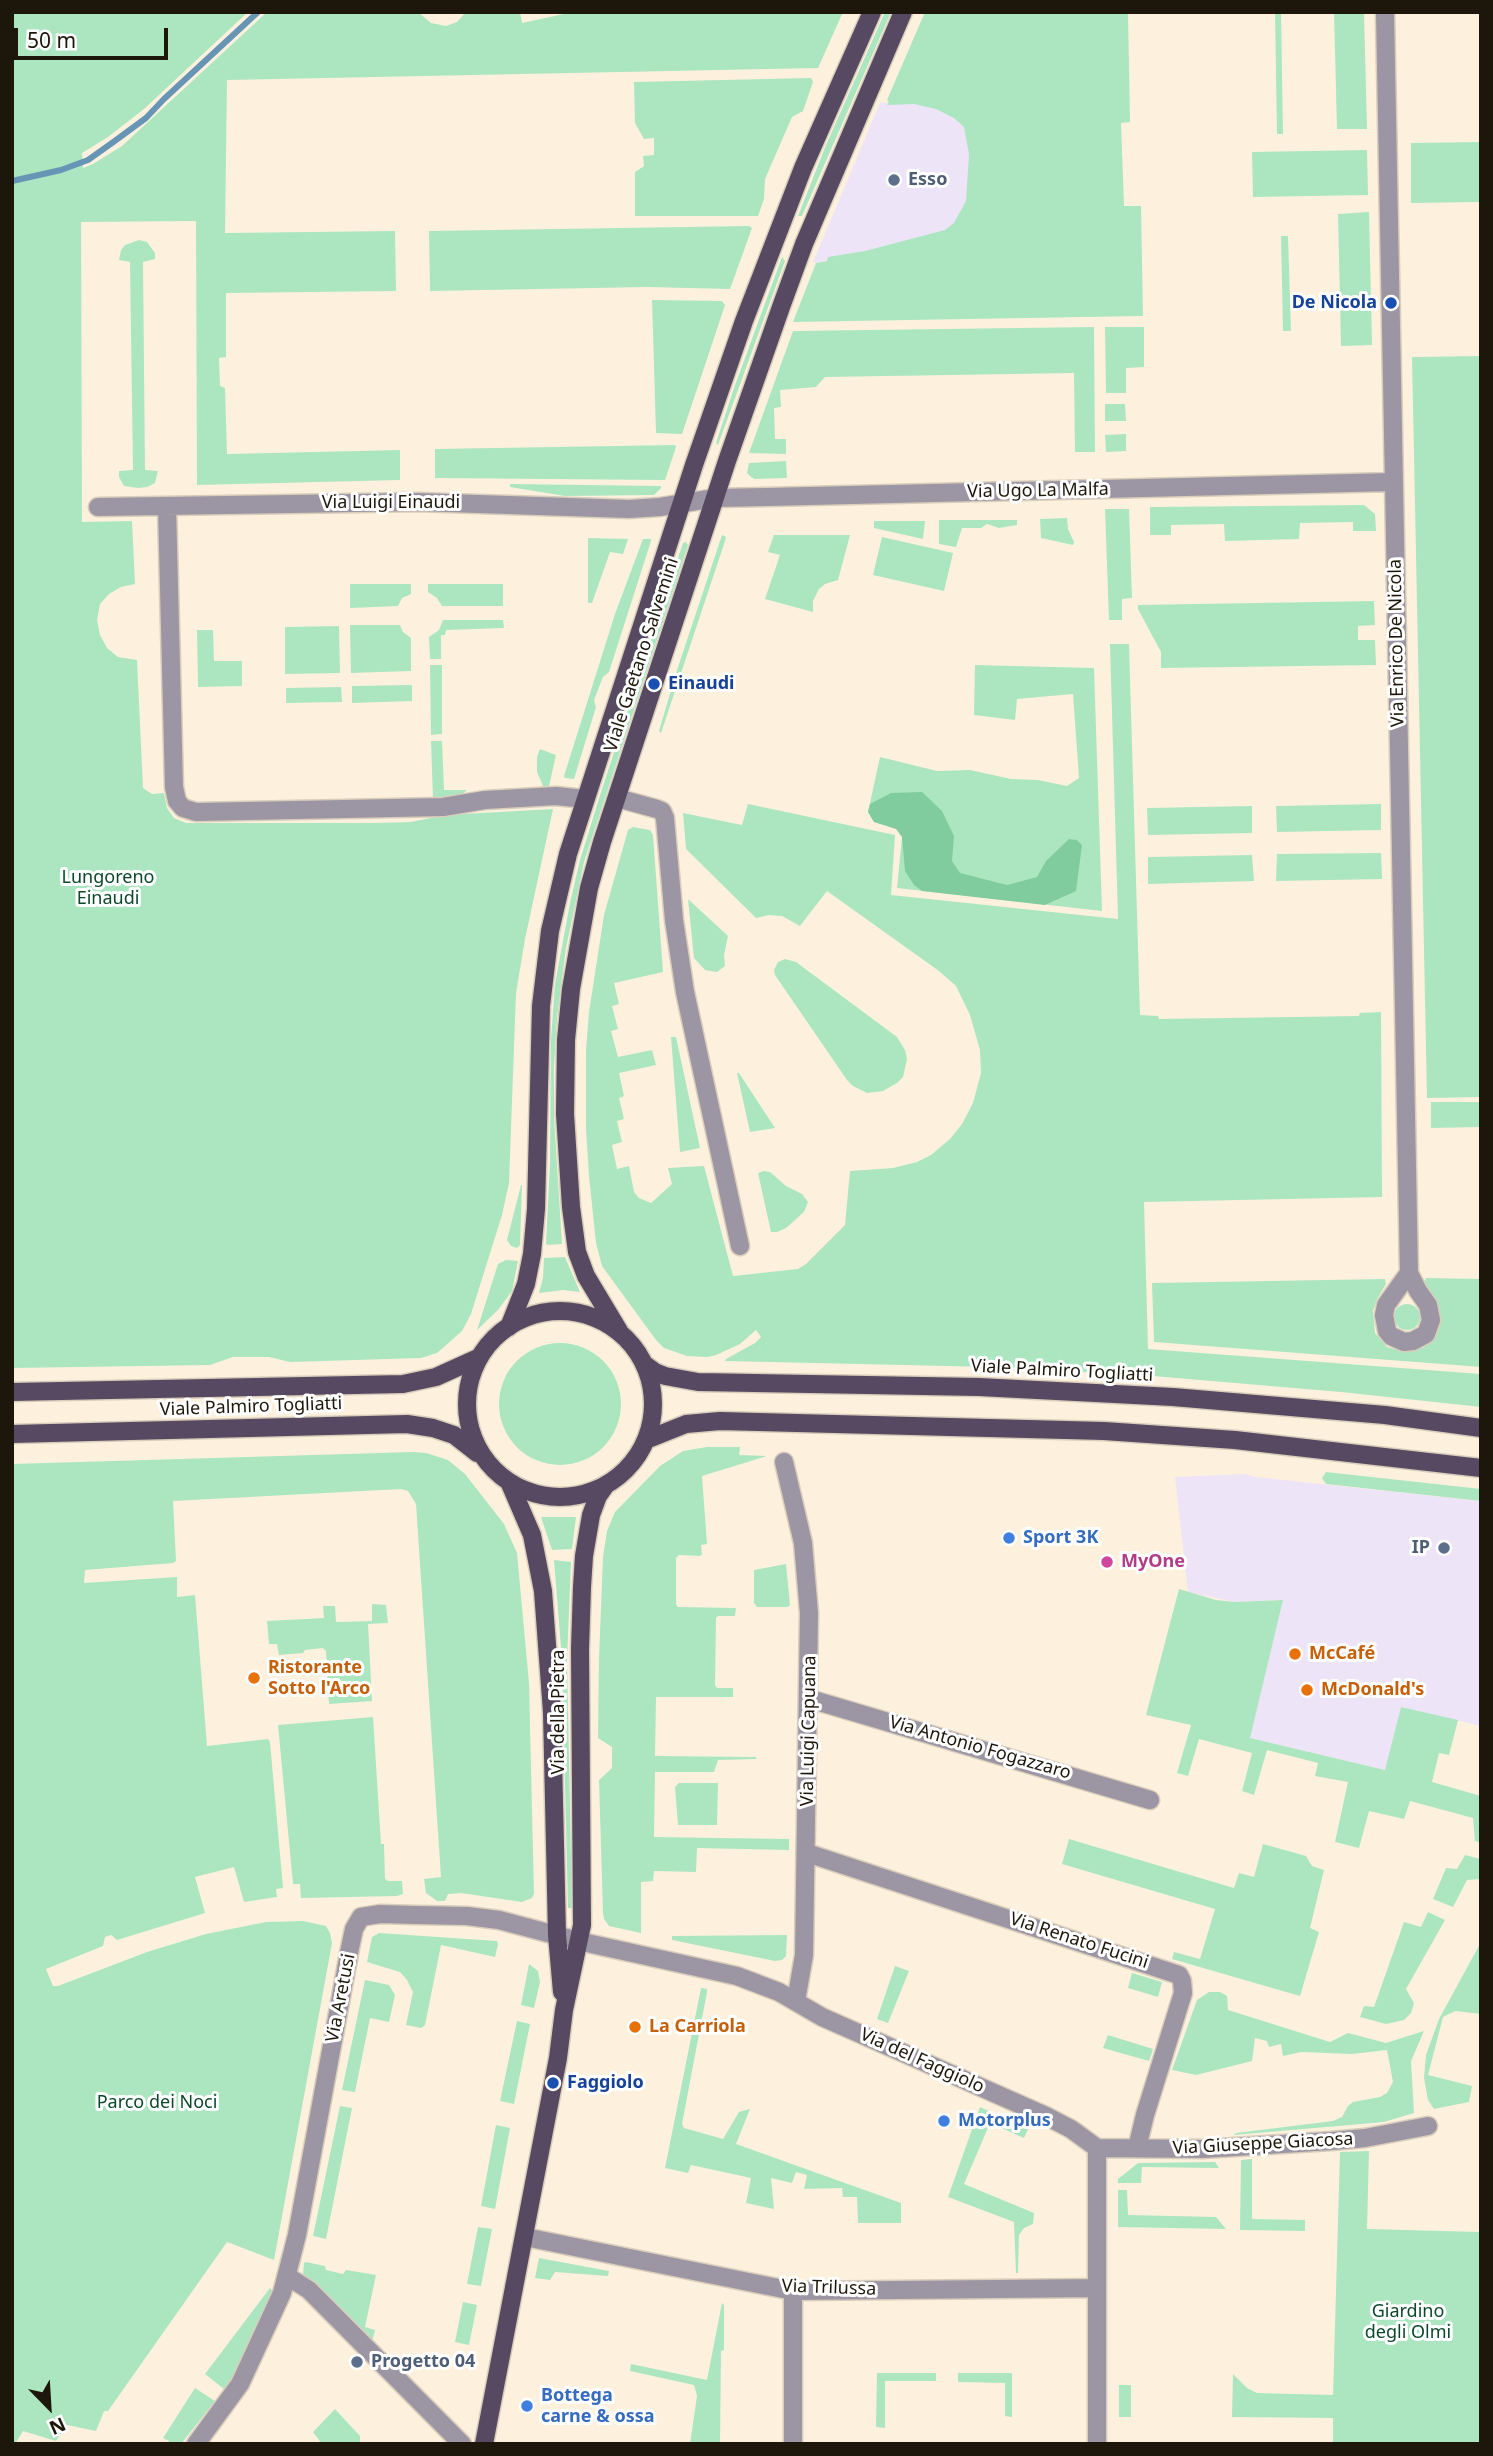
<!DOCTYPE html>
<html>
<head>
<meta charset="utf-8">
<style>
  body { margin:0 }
  #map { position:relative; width:1493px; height:2456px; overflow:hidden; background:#fdf1dd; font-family:"Noto Sans",sans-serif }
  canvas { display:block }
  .frame { position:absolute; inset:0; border:14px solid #1d160a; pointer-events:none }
  .north { position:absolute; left:14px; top:2372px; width:70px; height:70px; -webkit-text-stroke:5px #fff; paint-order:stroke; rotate:156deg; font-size:19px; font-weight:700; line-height:28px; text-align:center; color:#1d160a }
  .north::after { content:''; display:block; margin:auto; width:24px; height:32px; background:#1d160a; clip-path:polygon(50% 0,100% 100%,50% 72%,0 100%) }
  .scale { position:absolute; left:14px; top:28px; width:154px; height:32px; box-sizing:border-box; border:4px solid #1d160a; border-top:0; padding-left:9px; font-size:21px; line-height:24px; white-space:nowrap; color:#1d160a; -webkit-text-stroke:5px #fff; paint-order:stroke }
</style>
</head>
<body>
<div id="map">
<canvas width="1493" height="2456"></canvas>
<div class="frame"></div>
<div class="north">N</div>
<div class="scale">50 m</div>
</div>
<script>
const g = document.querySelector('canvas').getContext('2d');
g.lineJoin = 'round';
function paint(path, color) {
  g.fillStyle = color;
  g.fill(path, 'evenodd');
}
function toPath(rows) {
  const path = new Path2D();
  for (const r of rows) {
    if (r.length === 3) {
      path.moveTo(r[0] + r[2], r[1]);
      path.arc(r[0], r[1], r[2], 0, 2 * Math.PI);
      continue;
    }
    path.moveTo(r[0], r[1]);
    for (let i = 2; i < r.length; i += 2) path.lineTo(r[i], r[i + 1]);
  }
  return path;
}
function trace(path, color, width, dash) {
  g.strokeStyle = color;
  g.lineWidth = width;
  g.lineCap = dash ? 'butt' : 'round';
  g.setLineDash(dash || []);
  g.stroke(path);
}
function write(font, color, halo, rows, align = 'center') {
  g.font = font + ' "Noto Sans",sans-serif';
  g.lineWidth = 6;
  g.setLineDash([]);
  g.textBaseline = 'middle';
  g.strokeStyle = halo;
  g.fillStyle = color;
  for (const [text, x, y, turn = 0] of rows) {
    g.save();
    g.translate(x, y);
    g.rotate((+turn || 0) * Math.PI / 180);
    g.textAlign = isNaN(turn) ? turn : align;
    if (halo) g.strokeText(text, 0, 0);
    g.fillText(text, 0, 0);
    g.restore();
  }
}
paint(toPath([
  [970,96,984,226,816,263,813,262,880,103],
  [1245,1474,1255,1477,1481,1501,1481,1726,1401,1707,1386,1770,1249,1738,1283,1600,1235,1602,1188,1592,1175,1477]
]), '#eee4f8');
paint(toPath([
  [12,12,248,12,144,109,108,137,82,153,83,168,93,164,122,146,267,12,418,12,431,23,446,26,457,22,466,12,520,12,522,23,573,12,843,12,818,68,227,80,225,233,395,231,396,291,226,293,226,357,219,358,220,386,225,388,227,454,400,450,400,480,197,485,196,221,81,222,82,522,132,521,135,584,121,587,109,594,100,604,97,620,100,635,107,648,118,657,137,660,143,788,152,794,164,793,167,808,174,818,186,823,377,823,411,822,445,815,553,809,525,939,516,993,509,1183,502,1215,471,1314,462,1331,437,1353,421,1358,290,1362,269,1357,233,1357,210,1365,12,1368],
  [885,12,891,12,802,216,798,216,826,145],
  [925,12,1128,12,1130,122,1121,123,1124,206,1141,206,1143,316,793,322,816,263,827,261,828,257,865,251,945,230,954,223,966,201,969,154,964,127,954,118,936,109,914,104,887,105,889,102,887,100],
  [1275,12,1281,12,1283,134,1277,134],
  [1334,12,1364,12,1367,129,1337,129],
  [811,78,813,82,803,111,792,117,765,179,764,199,758,216,635,216,635,172,644,166,643,156,654,155,654,138,644,139,635,123,634,82],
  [1481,142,1481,202,1411,203,1411,143],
  [1367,150,1368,195,1253,197,1252,152],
  [1369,212,1372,345,1341,346,1338,214],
  [749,226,752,228,730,289,647,287,430,291,429,231],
  [1281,236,1288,236,1291,331,1283,331],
  [139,240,147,242,155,253,155,259,143,262,145,470,158,471,155,483,147,487,138,488,124,486,119,477,119,471,133,470,130,262,119,260,121,250,125,245],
  [782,257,785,261,718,445,716,443,734,388],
  [652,300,722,301,725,305,682,434,656,433],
  [1094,327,1095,452,1075,452,1074,373,825,377,816,387,780,390,781,407,774,408,775,439,786,439,786,454,749,453,793,331],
  [1105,327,1144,327,1144,367,1126,368,1126,393,1106,393],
  [1481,356,1481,1097,1427,1098,1412,357],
  [1105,404,1125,404,1126,421,1105,421],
  [1126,434,1126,451,1106,452,1105,435],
  [675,445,676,447,665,480,435,478,435,449],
  [786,461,787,478,755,479,751,477,747,473,749,463],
  [510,484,661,486,661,488,654,495,565,496,510,487],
  [1364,505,1375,514,1376,531,1353,531,1353,522,1300,523,1299,539,1225,541,1224,524,1171,525,1171,535,1150,535,1150,507],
  [1105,509,1129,509,1132,598,1122,599,1122,620,1109,620],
  [1067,518,1068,529,1074,542,1073,545,1041,538,1040,519],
  [939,520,1017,520,1017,525,999,528,987,524,981,528,962,528,956,547,939,544],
  [874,521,925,521,923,539,874,528],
  [722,535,726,537,725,541,661,733,659,731,677,670],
  [774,535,850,535,838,580,825,584,819,589,813,601,813,612,765,599,780,555,768,552],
  [882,537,953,553,944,591,873,575],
  [588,538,628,539,623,554,610,552,592,603,588,603],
  [643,539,651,539,651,541,609,672,603,677,594,700,596,707,574,779,565,778,564,776,615,614],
  [686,542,688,545,584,862,566,948,557,1018,554,1067,554,1118,562,1244,548,1245,546,1244,550,1163,551,1039,555,984,570,903,580,860,602,789,683,543],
  [350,584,411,584,411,594,402,598,398,606,350,608],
  [428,584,503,584,503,606,442,606,437,598,428,592],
  [1374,601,1375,625,1358,626,1358,640,1375,640,1376,665,1161,668,1161,652,1138,609,1138,605],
  [443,620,503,620,504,628,446,630,445,635,441,635,441,659,430,659,429,637,439,630],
  [350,625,400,625,403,632,411,638,411,671,351,673],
  [339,626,340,673,285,674,285,627],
  [197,630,213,630,214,661,242,661,242,686,198,687],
  [1110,644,1129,644,1140,1015,1158,1016,1159,1019,1359,1016,1360,1013,1381,1012,1382,1197,1144,1202,1148,1349,1481,1374,1481,1407,1341,1392,1141,1375,991,1367,725,1361,726,1359,755,1343,761,1337,756,1330,740,1344,716,1355,708,1357,687,1356,664,1348,656,1340,602,1266,596,1243,589,1176,586,1129,586,1050,589,1012,604,915,628,830,633,827,650,830,653,835,663,972,614,983,619,1004,612,1006,618,1029,611,1031,618,1057,652,1050,656,1065,619,1073,624,1096,619,1098,624,1119,617,1121,622,1142,612,1145,617,1169,629,1166,634,1192,639,1198,651,1203,672,1184,668,1168,704,1166,733,1276,798,1269,806,1264,845,1225,850,1171,893,1168,917,1162,931,1155,950,1139,962,1124,973,1103,981,1073,980,1050,970,1015,956,986,939,971,827,891,800,926,782,916,769,915,756,918,686,849,683,813,742,825,748,804,895,835,891,895,1118,919],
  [430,665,442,665,442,734,431,735],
  [975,665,1094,668,1102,911,897,888,902,837,896,828,874,822,868,812,880,757,937,771,970,770,1011,779,1038,780,1067,786,1079,778,1073,694,1017,699,1015,720,974,715],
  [412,685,412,701,352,703,352,686],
  [341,687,342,702,286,703,286,688],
  [431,741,442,741,444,790,467,790,459,797,433,800],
  [540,749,556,755,549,786,543,786,537,772,537,757],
  [1381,804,1381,830,1277,832,1276,806],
  [1252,806,1252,833,1148,835,1147,808],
  [1381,853,1382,879,1276,881,1277,854],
  [1252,855,1254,881,1148,884,1148,857],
  [688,899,728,936,724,955,725,966,717,972,705,970,694,958],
  [785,959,796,962,897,1037,905,1050,907,1059,903,1077,897,1083,883,1091,867,1093,853,1086,847,1080,775,975,774,970,778,962],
  [671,1037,676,1037,700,1148,680,1152],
  [737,1073,739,1073,775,1128,750,1132],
  [1431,1102,1481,1102,1481,1127,1431,1128],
  [764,1171,770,1172,786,1186,802,1194,808,1202,804,1212,786,1228,777,1232,771,1232,758,1173],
  [521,1185,522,1185,520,1245,517,1248,511,1246,507,1240],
  [565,1257,580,1292,563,1290,539,1293,543,1278,544,1258],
  [506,1260,518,1261,512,1291,498,1310,477,1330,498,1264],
  [1426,1278,1481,1279,1481,1367,1154,1342,1152,1283,1385,1279,1386,1284,1377,1299,1373,1311,1375,1333,1387,1347,1399,1350,1423,1348,1432,1340,1439,1329,1440,1314,1436,1301,1424,1283],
  [1407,1317,13],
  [560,1404,61],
  [707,1447,740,1447,739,1455,767,1456,702,1476,707,1544,701,1545,702,1554,700,1556,679,1555,676,1558,676,1604,678,1607,736,1608,735,1616,718,1616,716,1618,715,1685,717,1688,733,1688,733,1697,656,1697,655,1756,756,1757,756,1759,718,1760,714,1772,655,1772,654,1837,789,1839,789,1850,697,1848,696,1872,654,1871,653,1881,641,1882,641,1933,609,1926,604,1919,603,1913,599,1780,612,1768,612,1747,598,1738,599,1658,603,1557,607,1531,615,1512,660,1466,683,1451],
  [414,1452,426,1453,448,1460,465,1474,504,1524,517,1553,529,1683,534,1894,532,1898,522,1902,461,1893,448,1894,445,1901,437,1901,426,1893,424,1879,441,1877,416,1504,408,1491,401,1489,173,1501,176,1561,173,1563,85,1570,84,1583,177,1577,177,1597,195,1595,207,1746,268,1739,270,1742,283,1888,276,1889,277,1897,244,1902,234,1867,195,1877,205,1913,117,1940,111,1935,105,1937,103,1946,46,1969,53,1986,58,1986,147,1952,206,1934,266,1922,303,1921,326,1926,330,1933,332,1943,274,2260,227,2242,108,2411,104,2411,96,2431,67,2425,56,2441,23,2431,15,2444,12,2444,12,1464],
  [1326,1472,1481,1489,1481,1501,1326,1484,1322,1478],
  [541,1517,576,1517,572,1549,552,1550],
  [554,1560,571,1562,567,1660,572,1908,568,1908,562,1660],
  [786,1564,790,1605,788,1607,757,1607,754,1603,754,1570],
  [1179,1589,1216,1600,1235,1602,1283,1600,1250,1738,1385,1770,1401,1707,1458,1720,1449,1755,1439,1753,1432,1782,1481,1796,1481,1843,1475,1841,1473,1818,1410,1801,1404,1819,1369,1811,1359,1848,1335,1842,1348,1782,1315,1776,1318,1763,1267,1750,1254,1795,1242,1791,1252,1753,1199,1739,1188,1776,1177,1773,1191,1725,1146,1715],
  [372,1604,386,1605,388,1623,368,1624,372,1701,329,1704,326,1651,323,1648,305,1650,303,1653,279,1655,277,1644,269,1644,267,1621,324,1618,323,1606,335,1606,336,1622,372,1621],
  [373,1717,381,1844,384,1844,385,1879,388,1881,402,1881,403,1894,397,1896,301,1898,300,1884,293,1884,278,1725],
  [679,1783,718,1783,717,1825,678,1825,675,1787],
  [1069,1839,1234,1888,1239,1873,1254,1877,1263,1844,1306,1856,1312,1866,1324,1870,1310,1928,1319,1932,1300,1996,1172,1959,1174,1952,1200,1959,1215,1909,1062,1864],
  [1465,1855,1481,1859,1481,1879,1467,1880,1453,1907,1433,1899,1446,1868,1457,1869],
  [1428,1912,1445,1920,1406,1989,1414,2003,1411,2013,1404,2020,1386,2024,1360,2017,1364,2006,1374,2007,1404,1922,1421,1927],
  [379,1933,497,1941,498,1944,495,1957,441,1945,425,2025,421,2028,406,2025,413,1992,407,1980,400,1972,367,1962,372,1937],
  [787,1935,786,1956,782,1960,775,1961,672,1940,672,1936],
  [1481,1942,1481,2014,1455,2011,1443,2017,1428,2075,1472,2086,1469,2102,1434,2109,1428,2100,1424,2078,1426,2055,1439,2019],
  [529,1964,538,1971,540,1982,534,2008,521,2005],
  [895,1966,909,1971,888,2023,877,2019],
  [1132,1973,1162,1982,1158,1997,1128,1988],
  [365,1980,389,1985,395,1995,389,2022,370,2018,355,2092,342,2090],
  [701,1988,707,1989,707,1992,682,2124,684,2128,723,2139,739,2112,750,2109,736,2144,901,2203,901,2223,858,2223,857,2197,843,2197,842,2188,804,2189,807,2175,796,2172,792,2183,771,2178,774,2209,746,2203,751,2178,691,2165,688,2173,665,2168],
  [1209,1992,1220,1992,1227,1996,1228,2010,1330,2042,1348,2033,1386,2043,1424,2031,1411,2061,1414,2113,1384,2122,1234,2135,1236,2133,1333,2121,1342,2117,1348,2106,1353,2102,1380,2097,1387,2093,1393,2082,1387,2050,1352,2054,1301,2052,1283,2056,1281,2044,1269,2047,1267,2041,1255,2038,1252,2061,1196,2075,1172,2070,1197,2000],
  [517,2021,530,2024,514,2104,500,2101],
  [1108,2035,1153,2049,1149,2061,1103,2048],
  [340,2106,352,2108,326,2239,313,2236],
  [980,2107,1028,2129,1024,2138,990,2123,964,2184,1034,2213,1033,2224,1024,2228,1019,2235,1018,2273,1016,2273,1014,2222,948,2197],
  [496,2125,510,2128,495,2209,481,2206],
  [1369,2151,1367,2229,1481,2232,1481,2444,1333,2444,1333,2418,1232,2417,1233,2374,1247,2388,1257,2393,1333,2395,1340,2152],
  [1252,2159,1252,2219,1305,2220,1305,2231,1240,2230,1241,2160],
  [1215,2162,1219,2168,1142,2167,1141,2183,1118,2183,1118,2179,1138,2163],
  [1118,2190,1127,2190,1128,2215,1216,2217,1226,2229,1118,2227],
  [478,2227,492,2229,481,2286,467,2284],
  [539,2258,609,2271,608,2276,555,2272,550,2280,535,2278],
  [306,2262,325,2266,326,2270,343,2274,346,2270,376,2275,365,2327,375,2330,372,2342,370,2343,303,2274,304,2263],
  [270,2288,273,2291,232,2380,224,2389,205,2374],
  [463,2302,477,2305,469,2345,455,2342],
  [722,2303,724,2305,724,2350,721,2351,720,2444,690,2444,697,2396,694,2385,630,2371,631,2364,707,2380],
  [877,2373,936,2373,936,2381,885,2381,885,2428,876,2427],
  [958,2373,1012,2373,1012,2417,1005,2416,1005,2383,958,2382],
  [1119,2385,1131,2385,1131,2417,1119,2417],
  [195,2388,215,2401,181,2444,168,2444,169,2441,163,2438],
  [335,2409,360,2436,360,2444,322,2444,313,2432]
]), '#abe6c1');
paint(toPath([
  [922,792,942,811,954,836,952,861,960,873,1007,885,1037,877,1046,861,1069,839,1077,840,1082,845,1076,891,1045,905,922,891,914,885,905,871,902,837,896,829,874,822,868,812,870,804,891,793]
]), '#80cc9f');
trace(toPath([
  [12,181,61,170,88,160,112,143,146,118,164,99,258,12]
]), '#6695b5', 6);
const minor = toPath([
  [1385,12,1409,1273],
  [167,506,174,787,177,801,183,808,196,812,443,807,485,800,556,796,585,799],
  [98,507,418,502,629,509,660,507,715,498,767,497,1394,482],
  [617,798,657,809,662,811,665,818,674,920,685,992,740,1246],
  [1409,1273,1418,1291,1428,1305,1431,1320,1426,1334,1413,1341,1404,1342,1391,1336,1387,1331,1384,1315,1386,1305,1409,1273],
  [784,1462,803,1543,809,1613,804,1955,796,2001],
  [810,1699,1150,1800],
  [807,1853,1179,1975,1182,1981,1183,1993,1145,2115,1137,2148],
  [1097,2148,1203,2149,1331,2141,1365,2138,1428,2126],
  [1097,2148,1097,2444],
  [525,2237,793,2291,1097,2288],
  [287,2276,309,2290,462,2444],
  [196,2444,240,2384,282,2293,297,2235,350,1948,354,1929,361,1917,380,1914,416,1915,467,1916,499,1920,578,1941,737,1976,779,1992,822,2017,1046,2116,1071,2129,1097,2148],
  [793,2444,793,2291]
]);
const major = toPath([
  [560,1404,93],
  [509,1327,526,1284,532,1254,536,1209,541,1006,550,931,568,854,694,465,744,321,803,168,872,12],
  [619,1331,586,1276,577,1252,571,1207,565,1114,566,1040,571,989,589,888,602,842,727,461,781,307,804,244,903,12],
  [644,1364,655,1372,665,1376,698,1382,979,1387,1173,1397,1385,1415,1481,1428],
  [12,1392,403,1384,436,1377,478,1358],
  [12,1434,407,1424,433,1428,454,1435,477,1453],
  [646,1440,686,1424,720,1421,1104,1431,1235,1440,1481,1468],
  [510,1484,532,1535,543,1591,552,1712,557,1935,562,1992],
  [484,2444,558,2058,564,2010,582,1925,580,1649,582,1587,584,1556,591,1515,598,1496,605,1486]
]);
trace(minor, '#d9cebb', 21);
trace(major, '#d9cebb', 21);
trace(minor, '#9c95a3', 18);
trace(major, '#564961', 18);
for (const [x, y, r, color] of [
  [894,180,7,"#5c6f8a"],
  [1391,303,7,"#1a4fb4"],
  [654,684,7,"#1a4fb4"],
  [1009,1538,7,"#3f7fe0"],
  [1444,1548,7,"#5c6f8a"],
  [1107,1562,7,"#d1479c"],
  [1295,1654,7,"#e8710a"],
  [254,1678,7,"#e8710a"],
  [1307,1690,7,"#e8710a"],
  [635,2027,7,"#e8710a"],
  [553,2083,7,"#1a4fb4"],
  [944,2121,7,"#3f7fe0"],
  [357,2362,7,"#5c6f8a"],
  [527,2406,7,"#3f7fe0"]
]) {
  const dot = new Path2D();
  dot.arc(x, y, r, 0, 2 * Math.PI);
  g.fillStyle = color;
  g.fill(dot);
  trace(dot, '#fff', 2.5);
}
write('bold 18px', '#4e5e75', '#fff', [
  ["Esso",908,180],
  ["IP",1430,1548,"right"],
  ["Progetto 04",371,2362]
], 'left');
write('bold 18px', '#164399', '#fff', [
  ["De Nicola",1377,303,"right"],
  ["Einaudi",668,684],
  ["Faggiolo",567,2083]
], 'left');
write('18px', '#1d160a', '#fff', [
  ["Via Ugo La Malfa",1038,491,-1],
  ["Via Luigi Einaudi",391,503],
  ["Via Enrico De Nicola",1397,643,-91],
  ["Viale Gaetano Salvemini",642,655,-72],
  ["Viale Palmiro Togliatti",1062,1371,3],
  ["Viale Palmiro Togliatti",251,1407,-2],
  ["Via della Pietra",559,1712,-90],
  ["Via Luigi Capuana",809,1731,-89],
  ["Via Antonio Fogazzaro",980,1748,16],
  ["Via Renato Fucini",1079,1941,18],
  ["Via Aretusi",341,1998,-79],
  ["Via del Faggiolo",922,2061,24],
  ["Via Giuseppe Giacosa",1263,2144,-3],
  ["Via Trilussa",829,2288,2]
]);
write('18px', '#0b482b', '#fff', [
  ["Lungoreno",108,878],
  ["Einaudi",108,899],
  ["Parco dei Noci",157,2103],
  ["Giardino",1408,2312],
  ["degli Olmi",1408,2333]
]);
write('bold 18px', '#366cbe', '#fff', [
  ["Sport 3K",1023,1538],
  ["Motorplus",958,2121],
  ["Bottega",541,2396],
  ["carne & ossa",541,2417]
], 'left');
write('bold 18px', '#b23c85', '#fff', [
  ["MyOne",1121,1562]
], 'left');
write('bold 18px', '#c56008', '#fff', [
  ["McCafé",1309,1654],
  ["Ristorante",268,1668],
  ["Sotto l'Arco",268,1689],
  ["McDonald's",1321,1690],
  ["La Carriola",649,2027]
], 'left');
</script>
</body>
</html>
